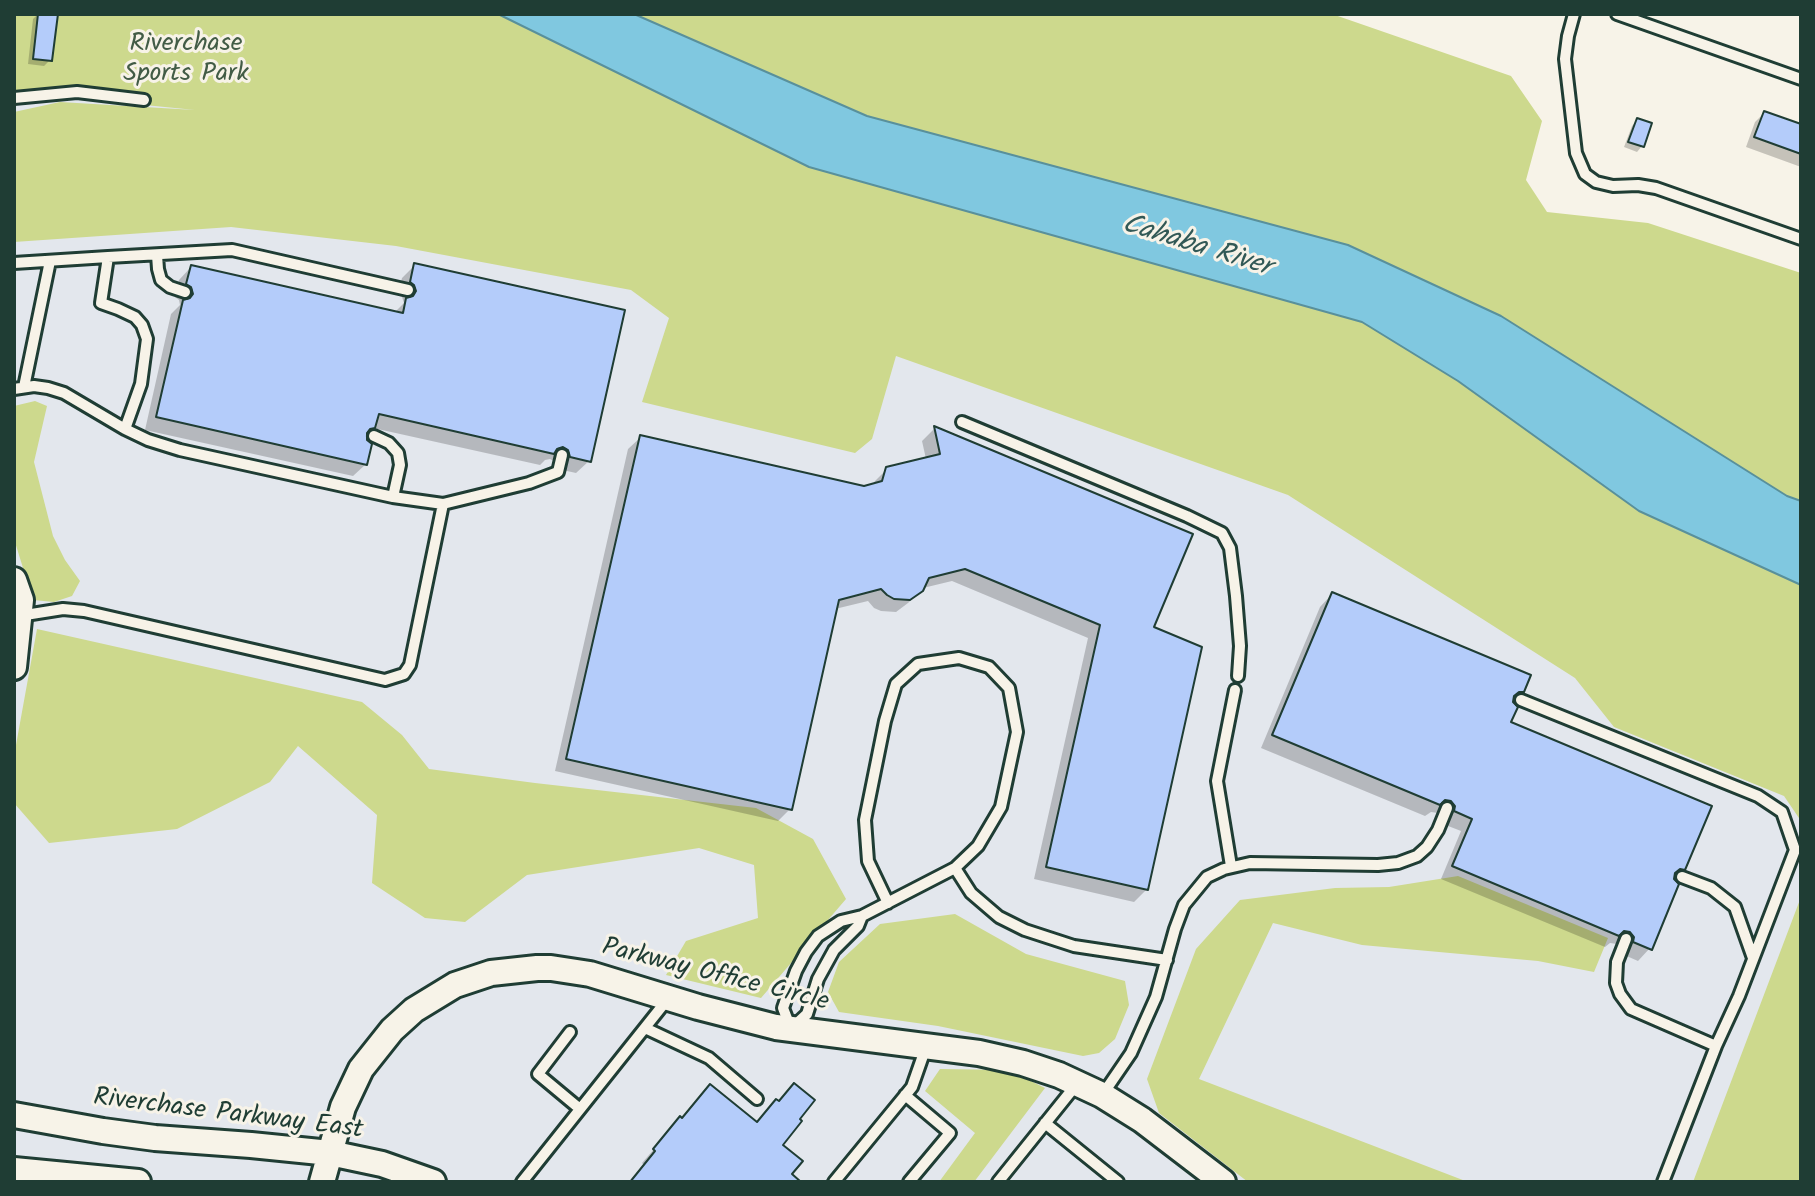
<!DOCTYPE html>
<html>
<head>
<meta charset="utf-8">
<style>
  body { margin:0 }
  #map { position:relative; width:1815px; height:1196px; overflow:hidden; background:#f7f3e8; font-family:Kalam,sans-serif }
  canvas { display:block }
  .frame { position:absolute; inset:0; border:16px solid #1f3d34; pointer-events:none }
</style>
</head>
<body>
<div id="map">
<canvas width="1815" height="1196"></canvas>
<div class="frame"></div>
</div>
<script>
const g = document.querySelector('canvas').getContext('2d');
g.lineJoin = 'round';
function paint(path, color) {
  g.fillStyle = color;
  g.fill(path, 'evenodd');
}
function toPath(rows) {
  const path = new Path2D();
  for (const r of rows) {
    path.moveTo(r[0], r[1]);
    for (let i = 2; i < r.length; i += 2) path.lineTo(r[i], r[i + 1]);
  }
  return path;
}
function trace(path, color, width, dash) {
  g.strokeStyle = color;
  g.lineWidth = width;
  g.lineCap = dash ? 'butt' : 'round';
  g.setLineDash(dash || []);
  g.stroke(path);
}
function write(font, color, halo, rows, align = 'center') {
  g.font = font + ' Kalam,sans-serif';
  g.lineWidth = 6;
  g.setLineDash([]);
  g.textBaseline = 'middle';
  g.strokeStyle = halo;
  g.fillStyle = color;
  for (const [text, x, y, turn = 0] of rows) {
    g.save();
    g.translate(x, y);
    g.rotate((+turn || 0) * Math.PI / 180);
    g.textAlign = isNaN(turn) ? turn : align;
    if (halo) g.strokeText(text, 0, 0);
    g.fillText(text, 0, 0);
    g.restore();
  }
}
paint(toPath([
  [14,14,1801,688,1801,1182,14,1182]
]), '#e3e7ed');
paint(toPath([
  [14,14,498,14,809,167,1362,322,1458,381,1639,511,1801,585,1801,821,1784,796,1614,727,1575,678,1288,495,896,356,872,439,855,453,642,402,669,318,631,290,396,246,231,227,14,242,14,112,60,102,195,110,14,92],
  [634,14,1332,14,1511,76,1542,121,1526,180,1547,212,1648,223,1801,273,1801,501,1787,496,1501,316,1348,245,867,116],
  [35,401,47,406,34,462,53,536,65,560,80,581,72,596,54,602,33,600,14,539,14,406],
  [37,629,362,702,402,735,429,769,535,783,756,808,813,839,846,899,761,998,666,975,686,941,758,918,754,865,699,848,527,875,465,922,425,918,372,883,377,815,298,746,270,782,177,829,49,843,14,803,14,747,16,745],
  [1458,876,1608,938,1594,972,1538,961,1362,945,1273,923,1199,1079,1468,1182,1248,1182,1159,1113,1147,1079,1196,949,1240,900,1335,888,1389,887],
  [1801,897,1801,1182,1693,1182],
  [955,914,1026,954,1125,981,1129,1005,1115,1039,1099,1053,1083,1056,938,1026,839,1012,828,992,839,962,880,924],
  [940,1069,1009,1070,1045,1088,974,1182,939,1182,975,1133,925,1091]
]), '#cdd98d');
const water = toPath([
  [498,14,634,14,867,116,1348,245,1501,316,1787,496,1801,501,1801,585,1639,511,1458,381,1362,322,809,167,498,14]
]);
paint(water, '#80c8e0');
trace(water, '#59909b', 2);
paint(toPath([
  [38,14,48,14,50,60,44,66,28,64,33,19],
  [1764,113,1801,126,1801,167,1746,147,1755,122],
  [1637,120,1642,146,1637,152,1624,147,1632,126],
  [415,265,589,461,576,473,558,469,556,462,550,459,545,460,540,465,373,428,365,436,366,464,353,476,145,430,171,314,180,305,179,300,175,297,179,280,191,267,394,313,404,303,402,297,398,295,402,278],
  [934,429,1190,535,1152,628,1147,889,1134,902,1034,879,1088,638,952,581,923,588,908,603,896,612,881,611,874,608,868,601,835,609,790,809,778,821,555,771,628,449,641,437,864,488,873,486,874,482,887,469,926,459,922,441],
  [1332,594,1522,691,1511,702,1509,723,1684,869,1672,880,1650,948,1638,961,1622,954,1622,950,1617,944,1610,943,1605,947,1441,879,1461,831,1443,824,1443,819,1438,813,1431,812,1425,816,1261,748,1320,607],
  [680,1119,780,1145,789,1174,787,1182,630,1182,644,1165,642,1163]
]), '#0003');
const building = toPath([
  [38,14,58,14,52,61,33,59,38,14],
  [1764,111,1801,124,1801,154,1754,137,1764,111],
  [1637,118,1652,123,1644,147,1628,142,1637,118],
  [414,263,625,310,591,462,570,457,568,450,563,447,557,449,554,454,379,414,375,428,370,429,367,433,367,440,372,444,367,465,156,417,183,300,190,298,193,294,191,287,186,284,191,265,403,313,406,298,413,296,416,291,414,285,410,282,414,263],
  [934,426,1193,534,1154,627,1202,647,1148,890,1046,867,1100,625,965,569,929,578,923,591,910,600,894,599,887,595,881,589,839,600,792,810,566,759,640,435,864,486,882,481,886,467,940,454,934,426],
  [1332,592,1531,675,1524,692,1519,692,1514,696,1513,702,1518,707,1511,722,1712,806,1685,870,1680,869,1675,873,1674,879,1679,884,1652,950,1633,942,1634,937,1630,932,1624,931,1619,936,1452,866,1472,819,1454,811,1455,806,1451,801,1445,800,1440,805,1272,735,1332,592],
  [794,1083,815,1100,800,1119,802,1121,783,1145,803,1161,792,1174,801,1182,630,1182,655,1151,653,1149,680,1116,682,1118,710,1084,757,1122,776,1099,779,1101,794,1083]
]);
paint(building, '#b4ccfa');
trace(building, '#1f3d34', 2);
const service = toPath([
  [1574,14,1568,36,1565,59,1576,153,1585,174,1596,182,1613,186,1638,185,1656,188,1801,239],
  [1617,14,1801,79],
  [14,98,77,92,144,100],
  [157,255,158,269,161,280,170,287,185,292],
  [108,257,232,250,408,290],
  [14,263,108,257,101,303,118,309,135,317,142,325,147,339,141,384,125,429],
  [24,387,50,261],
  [14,389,34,386,48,388,64,393,125,429,148,440,180,450,393,497,443,504,529,483,558,472,562,455],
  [962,422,1187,516,1222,533,1230,548,1236,596,1240,646,1238,676],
  [374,436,389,443,398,453,400,465,393,497],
  [19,616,63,609,84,611,385,680,404,674,410,665,443,504],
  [1521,700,1758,796,1782,812,1795,850,1739,996,1716,1046,1663,1182],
  [1231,866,1217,781,1235,690],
  [955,868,971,893,999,917,1025,930,1074,946,1167,960],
  [1682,877,1711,888,1735,907,1753,958],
  [862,916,955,868,978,846,1001,807,1017,732,1009,688,989,667,959,658,918,664,896,684,885,721,865,820,868,861,888,903],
  [862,916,858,926,834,950,818,979,807,1014,791,1029,783,1008,796,971,806,952,818,936,841,921,862,916],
  [1626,939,1617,962,1616,983,1620,994,1631,1009,1716,1046],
  [645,1028,709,1058,757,1099],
  [570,1032,538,1074,580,1109],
  [1103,1094,1131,1053,1156,997,1175,929,1184,905,1207,877,1224,869,1250,863,1378,865,1398,863,1417,856,1427,847,1438,830,1447,808],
  [905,1095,950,1133,909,1182],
  [1045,1123,1118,1182],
  [522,1182,667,1000],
  [834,1182,912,1087,926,1047],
  [998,1182,1076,1085]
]);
const tertiary = toPath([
  [14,580,21,600,14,667],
  [14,1115,103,1131,155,1138,251,1145,330,1153,382,1164,433,1182],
  [14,1170,138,1182],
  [322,1182,343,1107,361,1069,392,1030,414,1010,455,985,491,973,537,968,551,968,590,974,698,1007,776,1027,979,1053,1023,1063,1059,1075,1102,1095,1142,1120,1223,1182]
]);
trace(service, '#1f3d34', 16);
trace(tertiary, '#1f3d34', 30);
trace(service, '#f7f3e8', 10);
trace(tertiary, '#f7f3e8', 24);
write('26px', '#425c46', '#f7f3e8', [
  ["Riverchase",186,46],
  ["Sports Park",186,76]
]);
write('26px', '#1f3d34', '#f7f3e8', [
  ["Parkway Office Circle",715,977,14],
  ["Riverchase Parkway East",228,1116,7]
]);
write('italic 28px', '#325956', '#f7f3e8', [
  ["Cahaba River",1196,248,17]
]);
</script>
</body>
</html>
